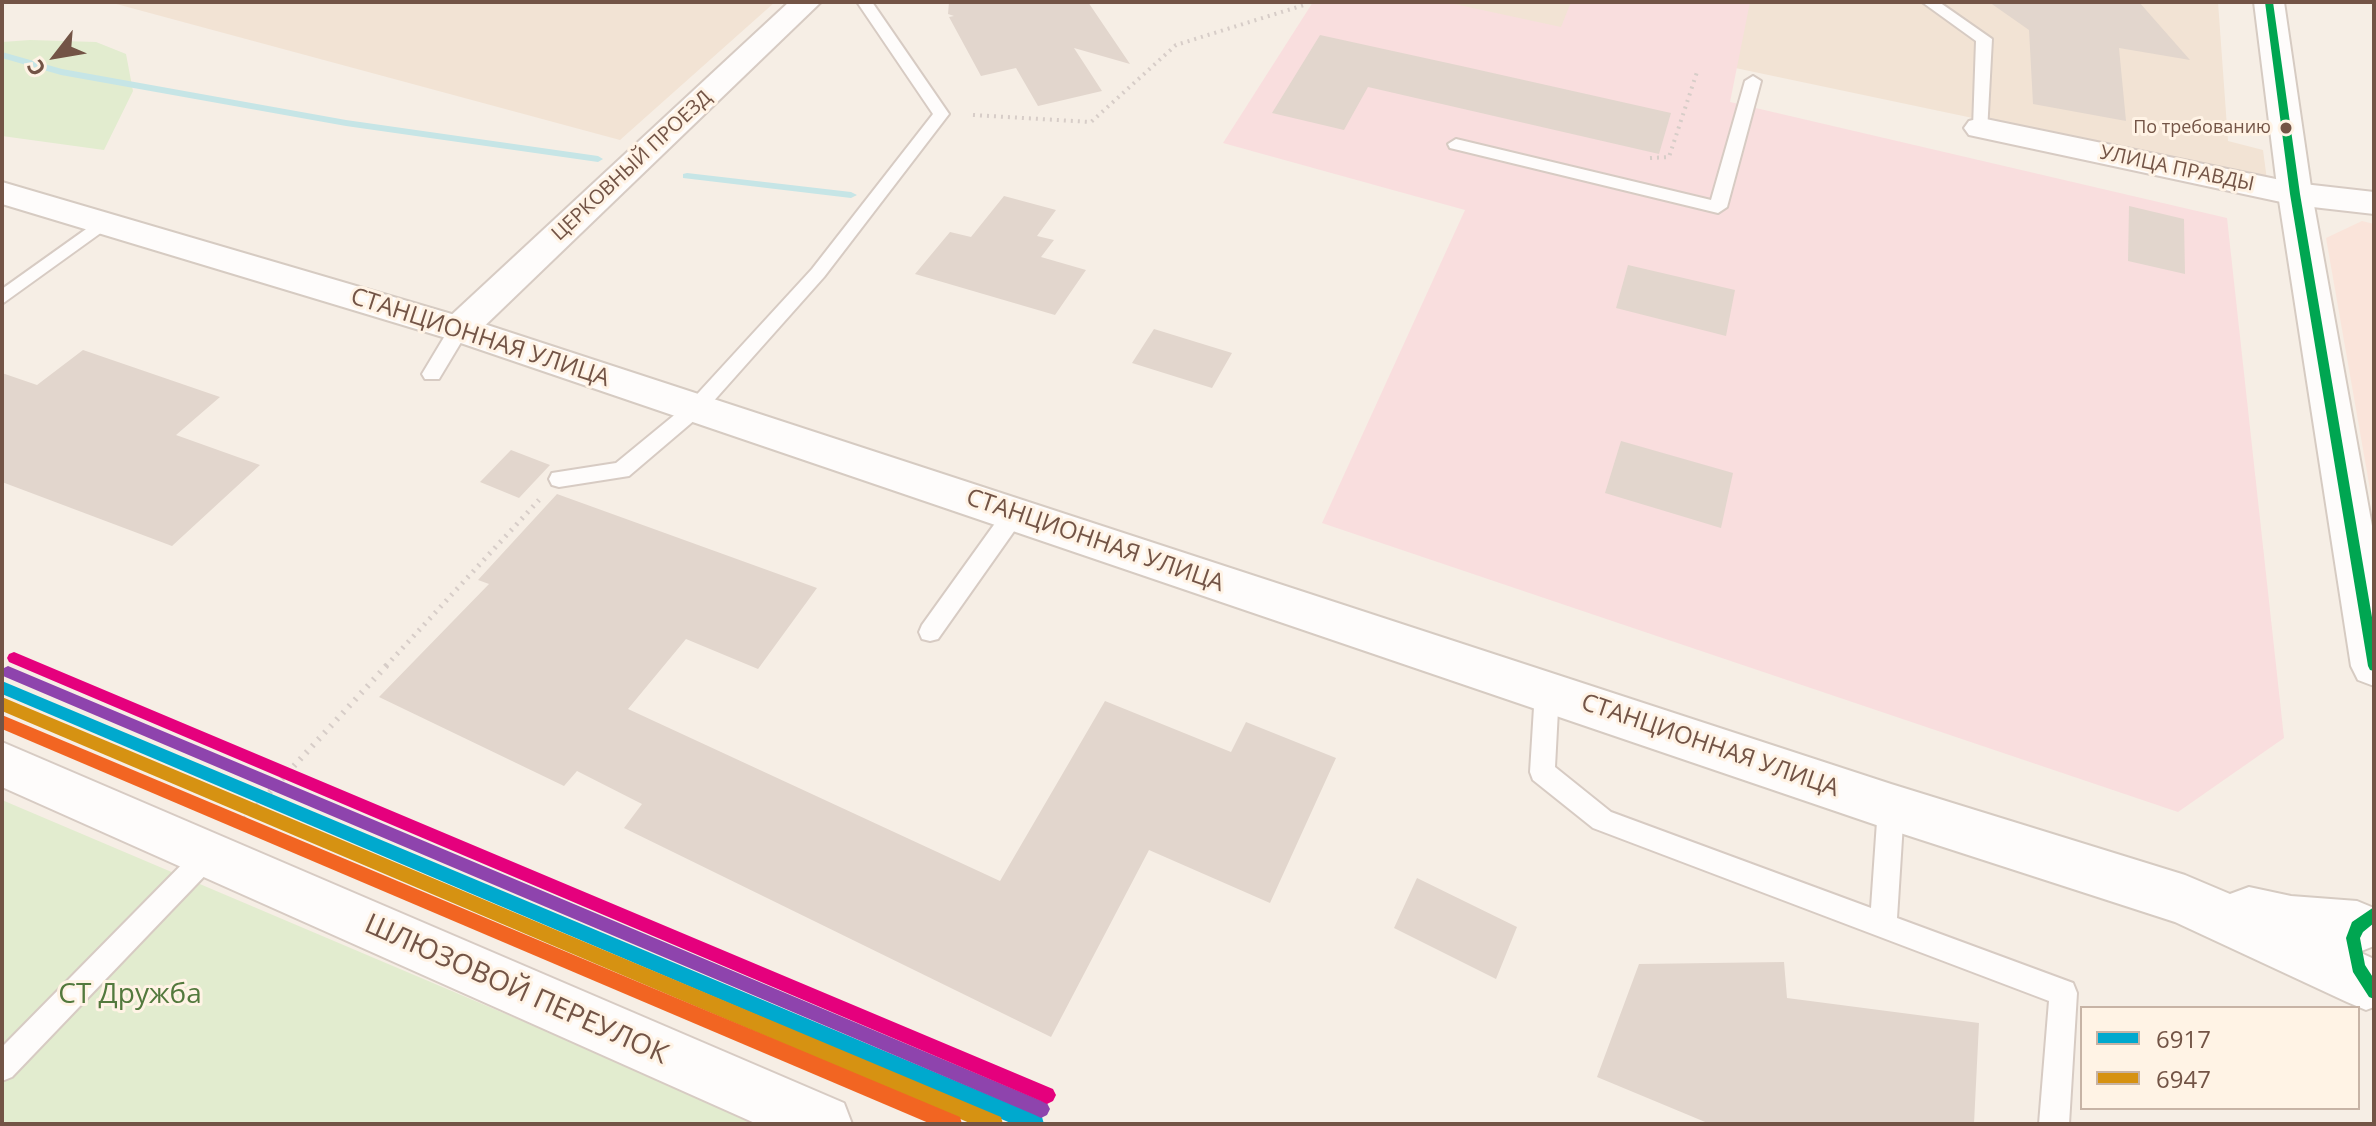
<!DOCTYPE html>
<html>
<head>
<meta charset="utf-8">
<style>
  body { margin:0 }
  #map { position:relative; width:2376px; height:1126px; overflow:hidden; background:#f6eee5; font-family:"Open Sans",sans-serif }
  canvas { display:block }
  .frame { position:absolute; inset:0; border:4px solid #735446; pointer-events:none }
  .legend { position:absolute; left:2080px; top:1006px; width:280px; height:104px; box-sizing:border-box; background:#fff3e5; border:2px solid #c7b3a5; margin:0; padding:10px 14px; list-style:none; font-size:24px; color:#735446 }
  .legend li { display:flex; align-items:center; gap:16px; height:40px }
  .legend b { width:40px; border:2px solid #c7b3a5 }
  .north { position:absolute; left:16px; top:16px; width:80px; height:80px; -webkit-text-stroke:6px #fff3e5; paint-order:stroke; rotate:239deg; font-size:22px; font-weight:700; line-height:32px; text-align:center; color:#735446 }
  .north::after { content:''; display:block; margin:auto; width:28px; height:36px; background:#735446; clip-path:polygon(50% 0,100% 100%,50% 72%,0 100%) }
</style>
</head>
<body>
<div id="map">
<canvas width="2376" height="1126"></canvas>
<div class="frame"></div>
<ul class="legend">
<li><b style="height:10px;background:#00a9ce"></b>6917</li>
<li><b style="height:10px;background:#d69212"></b>6947</li>
</ul>
<div class="north">С</div>
</div>
<script>
const g = document.querySelector('canvas').getContext('2d');
g.lineJoin = 'round';
function paint(path, color) {
  g.fillStyle = color;
  g.fill(path, 'evenodd');
}
function toPath(rows) {
  const path = new Path2D();
  for (const r of rows) {
    path.moveTo(r[0], r[1]);
    for (let i = 2; i < r.length; i += 2) path.lineTo(r[i], r[i + 1]);
  }
  return path;
}
function trace(path, color, width, dash) {
  g.strokeStyle = color;
  g.lineWidth = width;
  g.lineCap = dash ? 'butt' : 'round';
  g.setLineDash(dash || []);
  g.stroke(path);
}
function write(font, color, halo, rows, align = 'center') {
  g.font = font + ' "Open Sans",sans-serif';
  g.lineWidth = 6;
  g.setLineDash([]);
  g.textBaseline = 'middle';
  g.strokeStyle = halo;
  g.fillStyle = color;
  for (const [text, x, y, turn = 0] of rows) {
    g.save();
    g.translate(x, y);
    g.rotate((+turn || 0) * Math.PI / 180);
    g.textAlign = isNaN(turn) ? turn : align;
    if (halo) g.strokeText(text, 0, 0);
    g.fillText(text, 0, 0);
    g.restore();
  }
}
paint(toPath([
  [109,2,775,2,620,140],
  [1422,2,2218,2,2228,141,2263,150,2267,180]
]), '#f2e3d4');
paint(toPath([
  [2362,221,2374,224,2374,512,2326,238]
]), '#fae4da');
paint(toPath([
  [1313,2,1445,2,1561,27,1571,2,1750,2,1730,102,2227,218,2284,738,2178,812,1322,523,1465,210,1223,143]
]), '#f9dede');
paint(toPath([
  [30,40,96,42,126,54,133,91,104,150,2,136,2,42],
  [2,800,765,1124,2,1124]
]), '#e2eccf');
paint(toPath([
  [2,52,62,69,346,120,598,156,603,159,598,162,346,126,61,75,2,58,2,52],
  [687,173,851,192,857,195,851,198,683,178,683,174,687,173]
]), '#c6e5e6');
paint(toPath([
  [949,2,1088,2,1130,64,1074,48,1102,91,1038,106,1016,68,981,76,949,17,954,16,948,14],
  [1989,2,2139,2,2190,60,2119,48,2126,121,2033,104,2029,30],
  [1320,35,1466,67,1671,113,1659,154,1368,87,1344,130,1272,113],
  [1004,196,1056,210,1037,236,1054,240,1041,257,1086,270,1055,315,915,274,950,232,971,237],
  [2129,206,2184,219,2185,274,2128,261],
  [1628,265,1735,290,1726,336,1616,308],
  [1154,329,1232,353,1212,388,1132,363],
  [83,350,220,397,176,435,260,465,172,546,2,482,2,373,37,385],
  [1621,441,1733,473,1721,528,1605,493],
  [511,450,550,465,519,498,480,482],
  [557,494,817,588,758,669,686,639,628,709,1000,881,1105,701,1231,752,1246,722,1336,758,1270,903,1149,850,1051,1037,624,828,642,804,577,771,564,786,379,697,489,584,478,580],
  [1417,878,1517,927,1496,979,1394,928],
  [1784,962,1787,998,1979,1023,1974,1124,1710,1124,1597,1077,1639,964]
]), '#e2d6cd');
const service = toPath([
  [857,2,872,2,949,114,824,277,703,413,629,476,559,487,552,485,549,479,552,473,616,463,689,403,812,269,933,114,857,2],
  [1922,2,1939,2,1992,39,1987,132,1981,133,1973,128,1976,41,1922,2],
  [1753,76,1761,81,1727,207,1718,213,1450,148,1448,144,1456,139,1711,200,1745,81,1753,76],
  [103,217,112,223,109,227,2,304,2,289,103,217],
  [459,322,469,329,439,379,425,379,422,374,452,324,459,322],
  [1014,506,1022,508,1025,514,1022,520,938,639,930,641,922,639,919,632,922,625,1006,508,1014,506],
  [1547,681,1555,684,1559,691,1555,767,1611,812,1871,908,1878,807,1882,799,1891,796,1900,799,1904,807,1897,918,2073,983,2077,993,2069,1124,2039,1124,2049,1001,1593,828,1533,780,1530,772,1535,691,1539,684,1547,681],
  [208,843,217,847,221,855,217,863,12,1077,2,1081,2,1047,199,847,208,843]
]);
const minor = toPath([
  [1981,118,2295,183,2374,192,2374,214,2295,205,1969,135,1964,128,1969,121,1981,118],
  [2,742,844,1103,852,1124,757,1124,2,787,2,742]
]);
const tertiary = toPath([
  [789,2,821,2,472,338,459,342,446,338,440,329,446,320,789,2]
]);
const secondary = toPath([
  [2254,2,2284,2,2312,194,2374,537,2374,686,2358,680,2351,666,2278,194,2254,2],
  [2,182,472,320,1891,784,2185,875,2230,894,2249,887,2291,896,2357,901,2374,908,2374,946,2359,952,2374,959,2374,1007,2366,1010,2347,1002,2175,922,1891,830,446,338,2,204,2,182]
]);
trace(service, '#d7cbc3', 4);
trace(minor, '#d7cbc3', 4);
trace(tertiary, '#d7cbc3', 4);
trace(secondary, '#d6cbc2', 4);
trace(toPath([
  [973,115,1091,122,1176,45,1304,5,1304,2],
  [1650,158,1669,157,1698,69]
]), '#d7cdc8', 4, [2, 5]);
trace(toPath([
  [386,666,539,500]
]), '#d7cdc8', 5, [2, 6]);
trace(toPath([
  [245,819,388,664]
]), '#d7cdc8', 6, [2, 7]);
paint(service, '#fefcfb');
paint(minor, '#fefcfb');
paint(tertiary, '#fefcfb');
paint(secondary, '#fefcfb');
paint(toPath([
  [2265,2,2273,2,2300,194,2374,629,2374,671,2370,670,2368,666,2290,194,2265,2],
  [2374,907,2374,923,2363,932,2360,938,2365,965,2374,979,2374,999,2369,997,2353,972,2346,938,2352,922,2374,907]
]), '#00a651');
paint(toPath([
  [2,681,1042,1117,1044,1124,1013,1124,2,694,2,681]
]), '#00a9ce');
paint(toPath([
  [2,697,1001,1117,1003,1124,972,1124,2,711,2,697]
]), '#d69212');
paint(toPath([
  [8,666,1047,1103,1050,1109,1047,1115,1041,1118,1035,1115,3,676,2,669,8,666]
]), '#8e44ad');
paint(toPath([
  [2,715,960,1117,962,1124,931,1124,2,729,2,715]
]), '#f26522');
paint(toPath([
  [14,652,1053,1089,1056,1095,1053,1101,1047,1104,1041,1101,9,662,7,658,9,654,14,652]
]), '#e5007d');
for (const [x, y, r, color] of [
  [2286,128,7,"#735446"]
]) {
  const dot = new Path2D();
  dot.arc(x, y, r, 0, 2 * Math.PI);
  g.fillStyle = color;
  g.fill(dot);
  trace(dot, '#fff3e5', 3);
}
write('18px', '#735446', '#fff3e5', [
  ["По требованию",2271,128]
], 'right');
write('20px', '#735446', '#fff3e5', [
  ["ЦЕРКОВНЫЙ ПРОЕЗД",632,166,-43],
  ["УЛИЦА ПРАВДЫ",2177,169,12]
]);
write('24px', '#735446', '#fff3e5', [
  ["СТАНЦИОННАЯ УЛИЦА",480,338,18],
  ["СТАНЦИОННАЯ УЛИЦА",1095,541,19],
  ["СТАНЦИОННАЯ УЛИЦА",1710,746,19]
]);
write('28px', '#735446', '#fff3e5', [
  ["ШЛЮЗОВОЙ ПЕРЕУЛОК",516,990,24]
]);
write('28px', '#53793d', '#fff3e5', [
  ["СТ Дружба",130,995]
]);
</script>
</body>
</html>
